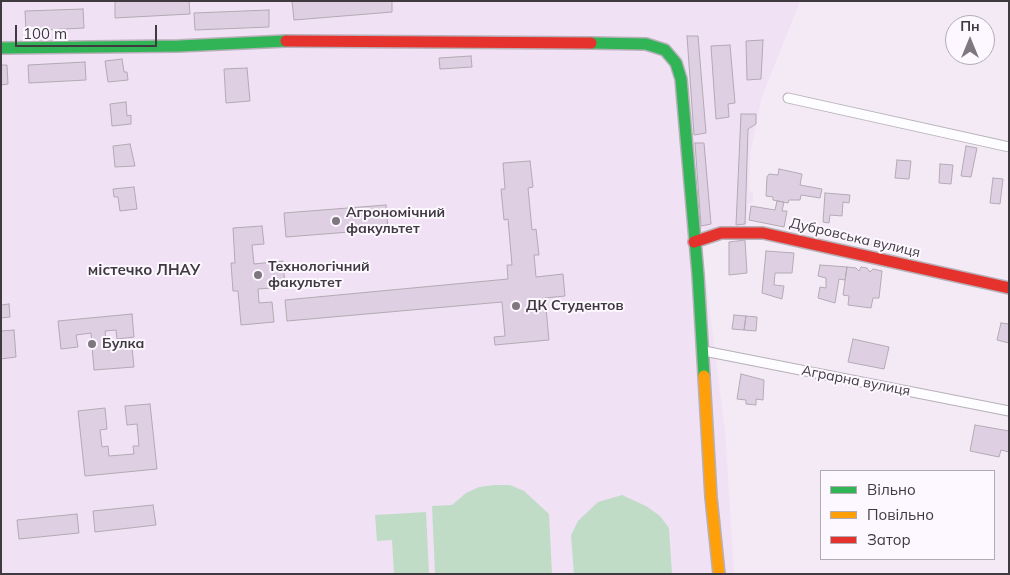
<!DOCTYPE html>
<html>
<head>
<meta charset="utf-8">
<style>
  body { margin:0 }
  #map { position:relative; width:1010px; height:575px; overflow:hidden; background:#f3eaf6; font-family:Mulish,sans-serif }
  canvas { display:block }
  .frame { position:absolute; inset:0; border:2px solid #3f3940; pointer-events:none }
  .legend { position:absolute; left:820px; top:470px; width:175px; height:90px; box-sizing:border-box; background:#fdf7ff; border:1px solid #b1abb3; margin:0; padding:6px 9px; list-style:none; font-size:15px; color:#3f3940 }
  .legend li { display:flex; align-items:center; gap:10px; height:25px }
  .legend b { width:25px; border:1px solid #b1abb3 }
  .north { position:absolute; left:945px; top:15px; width:50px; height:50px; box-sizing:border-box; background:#fdf7ff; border:1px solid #b1abb3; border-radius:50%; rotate:0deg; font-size:14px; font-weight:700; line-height:20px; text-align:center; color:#3f3940 }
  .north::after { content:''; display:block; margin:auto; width:18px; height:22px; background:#7e7780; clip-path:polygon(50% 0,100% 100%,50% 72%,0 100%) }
  .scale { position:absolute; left:15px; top:25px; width:142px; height:22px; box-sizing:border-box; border:2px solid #3f3940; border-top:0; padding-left:6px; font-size:15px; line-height:18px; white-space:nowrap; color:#3f3940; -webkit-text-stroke:4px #fdf7ff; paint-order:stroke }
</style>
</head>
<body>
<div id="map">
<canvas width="1010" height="575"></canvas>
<div class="frame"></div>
<ul class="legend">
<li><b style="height:6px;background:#30b455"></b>Вільно</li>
<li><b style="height:6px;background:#ff9f0a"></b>Повільно</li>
<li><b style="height:6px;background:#e5322d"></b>Затор</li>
</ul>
<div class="north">Пн</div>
<div class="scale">100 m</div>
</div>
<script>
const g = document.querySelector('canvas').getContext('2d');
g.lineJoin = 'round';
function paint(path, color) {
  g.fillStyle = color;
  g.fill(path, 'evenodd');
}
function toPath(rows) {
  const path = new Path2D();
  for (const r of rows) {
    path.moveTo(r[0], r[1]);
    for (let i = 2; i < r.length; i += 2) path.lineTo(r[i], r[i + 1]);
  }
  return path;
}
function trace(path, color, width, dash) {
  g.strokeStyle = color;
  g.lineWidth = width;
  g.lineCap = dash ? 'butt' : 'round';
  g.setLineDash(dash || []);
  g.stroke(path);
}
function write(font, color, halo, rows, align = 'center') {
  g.font = font + ' Mulish,sans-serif';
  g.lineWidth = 4;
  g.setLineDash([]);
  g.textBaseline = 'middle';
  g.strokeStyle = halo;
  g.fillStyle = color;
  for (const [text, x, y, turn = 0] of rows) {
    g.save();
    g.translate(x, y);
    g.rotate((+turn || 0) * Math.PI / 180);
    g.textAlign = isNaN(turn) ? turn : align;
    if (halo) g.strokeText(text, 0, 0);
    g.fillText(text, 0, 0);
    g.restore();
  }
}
paint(toPath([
  [1,1,800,1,762,96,750,154,749,191,753,193,753,202,748,203,747,227,700,234,725,430,734,574,1,574]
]), '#f1e1f5');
paint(toPath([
  [494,485,510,485,524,491,549,514,552,574,435,574,432,506,452,505,466,493,479,487],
  [622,495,646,506,660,516,669,528,672,574,574,574,571,535,578,521,598,502],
  [426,512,429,574,394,574,392,540,377,541,375,515]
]), '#c0dcc6');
const building = toPath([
  [115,1,189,1,190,14,115,18,115,1],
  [292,1,392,1,392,12,294,20,292,1],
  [83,9,84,28,26,31,25,11,83,9],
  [269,10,269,27,195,30,194,13,269,10],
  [687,36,698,36,706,133,694,135,687,36],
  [763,40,761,79,747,80,746,41,763,40],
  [730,45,735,103,728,104,729,117,716,119,711,46,730,45],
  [471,56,472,67,440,69,439,58,471,56],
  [122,59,124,72,127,72,128,80,108,82,105,61,122,59],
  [85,62,86,80,29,83,28,65,85,62],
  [1,65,7,65,8,84,1,85,1,65],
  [247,68,250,101,226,103,224,69,247,68],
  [126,102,127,116,131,115,131,124,112,126,110,104,126,102],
  [741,114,756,114,756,124,748,129,745,224,736,225,741,114],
  [695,143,704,143,711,224,701,226,695,143],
  [130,144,135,166,115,167,113,146,130,144],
  [966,146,977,148,971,177,961,176,966,146],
  [897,160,911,161,909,179,895,178,897,160],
  [530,161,533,187,528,188,532,230,536,229,539,255,534,255,536,277,563,274,565,296,545,298,549,340,495,345,494,337,505,336,502,302,287,321,285,300,508,279,507,265,512,265,508,219,504,220,501,189,505,189,503,163,530,161],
  [940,164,953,165,951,184,939,183,940,164],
  [779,169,802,174,800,185,822,189,820,198,801,195,800,200,789,200,788,203,773,200,773,197,766,196,767,177,769,174,778,175,779,169],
  [993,178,1003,179,1000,204,990,203,993,178],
  [134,187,137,209,120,211,118,197,114,197,113,189,134,187],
  [825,193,850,195,849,203,843,202,842,216,830,215,829,223,823,222,825,193],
  [777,201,784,202,782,211,787,211,784,227,749,220,751,206,775,210,777,201],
  [386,205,388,229,286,237,284,213,386,205],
  [262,226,264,244,252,245,254,264,283,261,285,287,258,289,259,303,272,302,274,322,241,325,238,291,233,291,231,263,235,263,233,228,262,226],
  [745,240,747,273,729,275,729,242,745,240],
  [766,251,794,253,792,273,775,273,774,285,784,286,782,299,762,293,766,251],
  [820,265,847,267,845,280,839,279,835,303,818,298,820,287,826,288,826,278,818,276,820,265],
  [847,267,856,268,859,271,861,267,867,268,870,272,873,269,882,271,879,298,873,298,871,308,848,305,849,296,843,295,847,267],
  [9,304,10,317,1,318,1,305,9,304],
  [132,314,134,337,117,339,116,330,105,331,107,350,132,347,134,367,94,370,91,333,76,335,78,347,61,349,58,321,132,314],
  [734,315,746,316,744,330,732,329,734,315],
  [746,316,757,317,756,331,744,330,746,316],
  [1001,323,1009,324,1009,343,997,340,1001,323],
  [14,330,16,357,1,359,1,331,14,330],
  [853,339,889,347,884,369,848,362,853,339],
  [741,374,764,380,763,400,756,399,756,405,746,404,746,400,737,399,741,374],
  [150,404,157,469,85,476,78,411,105,408,107,429,100,430,102,447,108,446,109,456,134,454,133,446,139,446,137,424,127,425,125,406,150,404],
  [975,425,1009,431,1009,452,1001,450,999,457,970,451,975,425],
  [153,505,156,525,95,532,93,511,153,505],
  [77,514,79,533,19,539,17,520,77,514]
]);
paint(building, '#dfcfe3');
trace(building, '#b2abb3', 1);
const street = toPath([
  [788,98,1009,147],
  [704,351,1009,411]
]);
const fast = toPath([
  [591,43,646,44,665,50,676,63,681,79,698,275,704,376],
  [1,48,179,46,286,41]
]);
const slow = toPath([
  [704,376,711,497,719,574]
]);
const jam = toPath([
  [286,41,591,43],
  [694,242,721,233,763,233,1009,288]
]);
trace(street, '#b6b0b8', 11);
trace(fast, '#b6b0b8', 14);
trace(slow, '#b6b0b8', 14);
trace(jam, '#b6b0b8', 14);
trace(street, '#fdfcfe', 9);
trace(fast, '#30b455', 11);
trace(slow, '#ff9f0a', 11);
trace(jam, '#e5322d', 11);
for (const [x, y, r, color] of [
  [336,221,5,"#7e7780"],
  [258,275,5,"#7e7780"],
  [516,306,5,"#7e7780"],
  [92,344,5,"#7e7780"]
]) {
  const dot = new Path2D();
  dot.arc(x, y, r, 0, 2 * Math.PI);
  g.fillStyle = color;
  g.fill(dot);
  trace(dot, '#fdf7ff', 2);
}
write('bold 14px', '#3f3940', '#fdf7ff', [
  ["Агрономічний",346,213],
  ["факультет",346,229],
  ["Технологічний",268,267],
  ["факультет",268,283],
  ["ДК Студентов",526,306],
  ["Булка",102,344]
], 'left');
write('14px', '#3f3940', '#fdf7ff', [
  ["Дубровська вулиця",855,238,13],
  ["Аграрна вулиця",856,381,11]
]);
write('bold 15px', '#3f3940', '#fdf7ff', [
  ["містечко ЛНАУ",144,270]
]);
</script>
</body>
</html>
